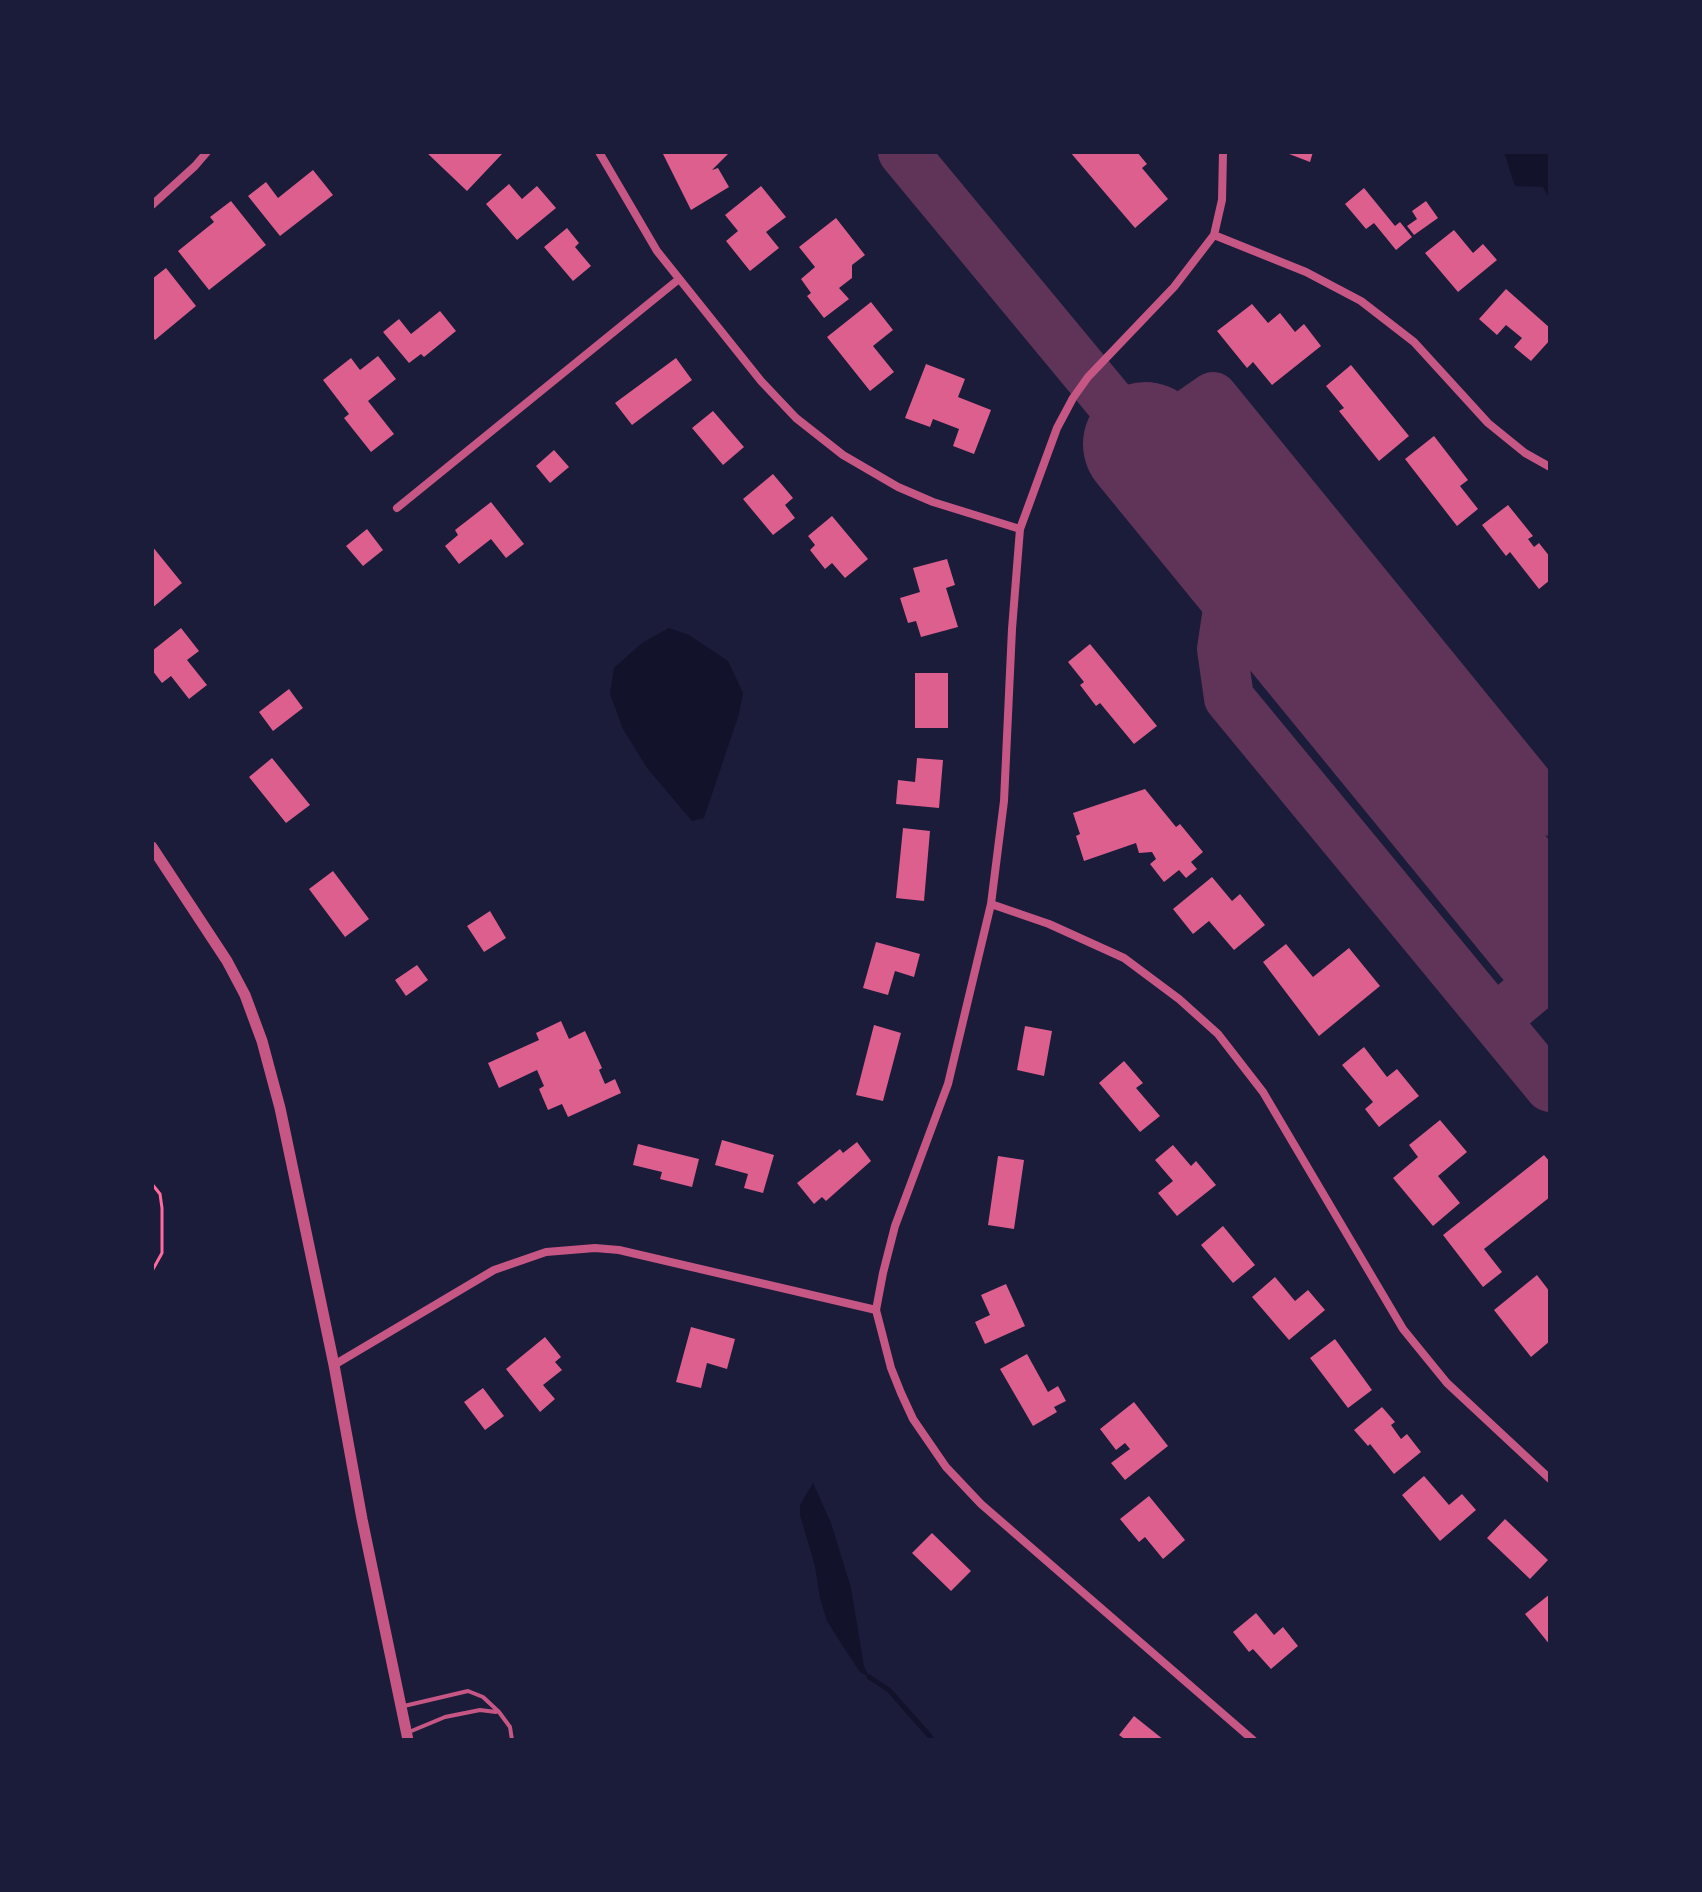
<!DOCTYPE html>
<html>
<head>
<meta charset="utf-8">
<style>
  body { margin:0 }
  #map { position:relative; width:1702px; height:1892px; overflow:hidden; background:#1b1b3a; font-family:"Space Grotesk",sans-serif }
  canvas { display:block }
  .frame { position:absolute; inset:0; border:154px solid #1b1b3a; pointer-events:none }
</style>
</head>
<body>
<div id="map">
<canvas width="1702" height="1892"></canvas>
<div class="frame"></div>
</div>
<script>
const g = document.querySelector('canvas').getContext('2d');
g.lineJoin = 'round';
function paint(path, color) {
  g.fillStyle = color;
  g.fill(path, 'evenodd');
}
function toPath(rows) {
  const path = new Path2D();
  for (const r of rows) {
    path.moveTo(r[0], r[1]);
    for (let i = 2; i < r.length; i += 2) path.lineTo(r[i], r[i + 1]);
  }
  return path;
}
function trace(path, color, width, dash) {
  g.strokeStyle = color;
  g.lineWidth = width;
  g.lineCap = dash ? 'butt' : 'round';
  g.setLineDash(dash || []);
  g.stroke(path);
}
paint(toPath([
  [1504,152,1550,152,1550,200,1543,187,1515,186],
  [669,628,689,635,728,661,743,693,739,714,704,818,692,821,647,768,623,729,610,694,614,668,642,643],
  [813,1483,831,1523,851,1588,864,1666,869,1677,860,1672,846,1651,827,1621,820,1598,815,1566,800,1515,800,1505]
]), '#12122b');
trace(toPath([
  [869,1677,889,1690,933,1740]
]), '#12122b', 5);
trace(toPath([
  [903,152,1145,444,1213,397,1550,811],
  [1236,556,1222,649,1229,698,1550,1087],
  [1495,1020,1550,974]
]), '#603358', 50);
trace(toPath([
  [1145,444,1550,939]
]), '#603358', 124);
paint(toPath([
  [426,152,500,152,502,154,467,191],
  [662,152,730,152,712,170,718,168,729,187,691,210],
  [1070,152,1137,152,1147,164,1142,168,1168,199,1135,228],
  [1284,152,1313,152,1310,162],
  [313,170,333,195,280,236,248,196,266,182,278,198],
  [509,184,522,199,537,186,556,208,517,240,486,204],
  [761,186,786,217,766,232,779,248,750,271,726,241,738,231,725,215],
  [1364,188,1395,226,1400,222,1412,237,1396,250,1374,223,1366,229,1345,204],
  [231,201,266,245,209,290,178,251,214,222,210,217],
  [1426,201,1438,218,1414,235,1407,226,1417,219,1412,211],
  [836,218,865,255,852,265,852,278,839,288,849,299,824,318,807,296,811,293,801,279,815,267,799,247],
  [567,228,579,243,575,247,591,266,573,281,544,247],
  [1454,230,1473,253,1483,244,1497,260,1458,292,1425,253],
  [166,268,196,306,155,340,152,336,152,279],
  [1506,289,1550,328,1550,340,1531,361,1514,347,1522,338,1506,325,1497,335,1479,319],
  [871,302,893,330,873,346,894,372,870,391,827,337],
  [1252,304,1268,323,1280,313,1295,332,1304,324,1321,346,1272,385,1253,362,1247,368,1217,331],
  [440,311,456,331,424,357,421,354,409,363,383,332,399,319,411,334],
  [378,356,396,379,368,401,394,434,371,452,344,418,349,414,323,380,351,358,360,370],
  [676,358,692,380,632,425,615,403],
  [926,364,965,379,958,397,991,410,974,454,953,446,959,429,933,419,930,427,905,418],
  [1351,365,1409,436,1379,461,1339,411,1344,408,1326,386],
  [713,411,744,447,723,465,692,428],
  [1434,436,1468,480,1460,486,1478,509,1457,526,1405,459],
  [554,450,569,467,550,483,536,466],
  [773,474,793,498,785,505,795,518,773,535,743,499],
  [491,502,524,544,506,558,491,539,459,564,445,546,458,535,455,530],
  [1508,505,1533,536,1528,539,1534,547,1539,543,1550,557,1550,580,1539,589,1510,552,1506,556,1482,525],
  [832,516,868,559,845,578,832,563,825,569,810,550,815,545,808,536],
  [367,529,383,550,363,566,346,546],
  [152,546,182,583,152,608],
  [947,559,955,585,946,588,958,627,921,637,916,621,908,623,900,598,920,592,913,568],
  [181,628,199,651,187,660,207,685,189,699,171,676,162,683,152,670,152,651],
  [1090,644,1157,726,1134,744,1100,703,1096,706,1080,685,1084,682,1068,662],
  [915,673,948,673,948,728,915,728],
  [289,689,303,708,273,731,259,712],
  [272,758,310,805,286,823,249,777],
  [917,758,943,760,939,808,896,804,898,780,915,782],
  [1145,789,1176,827,1180,824,1203,852,1191,862,1197,869,1186,878,1179,870,1164,882,1150,864,1156,859,1152,852,1139,853,1136,843,1084,861,1076,836,1080,834,1073,813],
  [903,828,930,831,924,901,896,898],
  [333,871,369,919,345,937,309,889],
  [1212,877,1232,901,1240,894,1265,925,1234,950,1209,921,1193,934,1173,909],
  [490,911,506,938,484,952,467,926],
  [876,942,920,954,914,977,895,971,888,995,863,988],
  [1286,944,1313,977,1349,948,1380,986,1319,1036,1263,962],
  [417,965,428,980,406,996,395,980],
  [561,1021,569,1039,585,1031,602,1068,599,1070,605,1084,615,1079,621,1093,568,1117,562,1104,548,1110,539,1089,544,1086,537,1070,499,1088,488,1063,539,1040,536,1033],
  [874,1025,901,1033,883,1101,856,1095],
  [1025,1026,1052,1031,1044,1076,1017,1070],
  [1364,1047,1387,1077,1397,1069,1419,1096,1379,1127,1365,1109,1373,1102,1342,1065],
  [1124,1061,1143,1083,1136,1088,1160,1116,1140,1132,1099,1083],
  [1440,1120,1467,1152,1438,1176,1460,1203,1433,1226,1393,1178,1418,1157,1409,1145],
  [722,1140,774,1155,763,1193,744,1188,748,1174,715,1165],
  [857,1142,871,1161,826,1201,822,1197,814,1204,797,1183,840,1149,843,1153],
  [638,1144,699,1159,692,1187,660,1179,662,1172,633,1165],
  [1173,1145,1191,1166,1196,1161,1216,1185,1177,1216,1158,1193,1173,1181,1155,1160],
  [1544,1155,1550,1162,1550,1197,1484,1249,1502,1272,1483,1287,1443,1235],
  [998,1156,1024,1160,1014,1229,988,1225],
  [1223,1226,1255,1265,1233,1283,1201,1245],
  [1537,1275,1550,1292,1550,1341,1531,1357,1494,1310],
  [1275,1277,1295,1301,1308,1290,1325,1310,1289,1340,1252,1297],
  [1006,1284,1025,1326,985,1344,975,1322,990,1315,981,1295],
  [691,1327,735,1339,727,1369,707,1363,701,1388,676,1382],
  [545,1337,561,1357,555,1362,562,1370,543,1385,555,1399,540,1412,506,1369],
  [1335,1339,1372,1390,1348,1408,1310,1358],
  [1027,1354,1048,1392,1058,1386,1066,1401,1054,1407,1057,1412,1033,1426,1000,1369],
  [483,1388,504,1416,485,1430,464,1402],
  [1134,1402,1168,1446,1125,1480,1111,1463,1130,1449,1125,1443,1116,1450,1100,1429],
  [1382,1407,1395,1422,1391,1425,1401,1439,1407,1434,1421,1452,1394,1474,1370,1444,1368,1446,1354,1430],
  [1424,1476,1449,1505,1462,1494,1476,1510,1440,1541,1402,1495],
  [1149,1496,1185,1540,1163,1559,1145,1537,1139,1542,1120,1519],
  [1505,1519,1548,1560,1530,1579,1487,1538],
  [932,1533,971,1571,951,1591,912,1553],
  [1550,1594,1550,1645,1525,1614],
  [1256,1613,1274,1635,1283,1627,1298,1646,1271,1669,1253,1649,1249,1652,1233,1632],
  [1134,1716,1164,1740,1126,1740,1119,1735]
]), '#dd5f8e');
trace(toPath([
  [152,1184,160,1194,162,1208,162,1253,152,1271]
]), '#ff6b9d', 3);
trace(toPath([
  [404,1706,468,1691,483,1697,499,1712,510,1727,512,1740],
  [409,1732,445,1717,480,1710,496,1712]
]), '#c65784', 4);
trace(toPath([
  [599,152,657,251,761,381,796,418,843,455,898,487,933,502,1020,529],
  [1223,152,1222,200,1214,235,1174,287,1088,377,1073,398,1057,428,1020,529,1012,629,1004,801,991,904,948,1084,895,1226,883,1273,876,1310,891,1368,901,1393,913,1419,946,1467,981,1504,1253,1740],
  [152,205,195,166,207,152],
  [1214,235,1306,272,1361,301,1414,342,1488,423,1525,453,1550,467],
  [397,508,679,279],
  [991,904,1049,924,1124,958,1179,999,1218,1034,1263,1092,1403,1329,1447,1383,1550,1479],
  [334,1365,494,1270,546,1252,595,1248,619,1250,876,1310]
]), '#c65784', 8);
trace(toPath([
  [152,847,227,961,245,995,262,1041,280,1108,334,1365,362,1519,408,1740]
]), '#c65784', 11);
</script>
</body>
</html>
